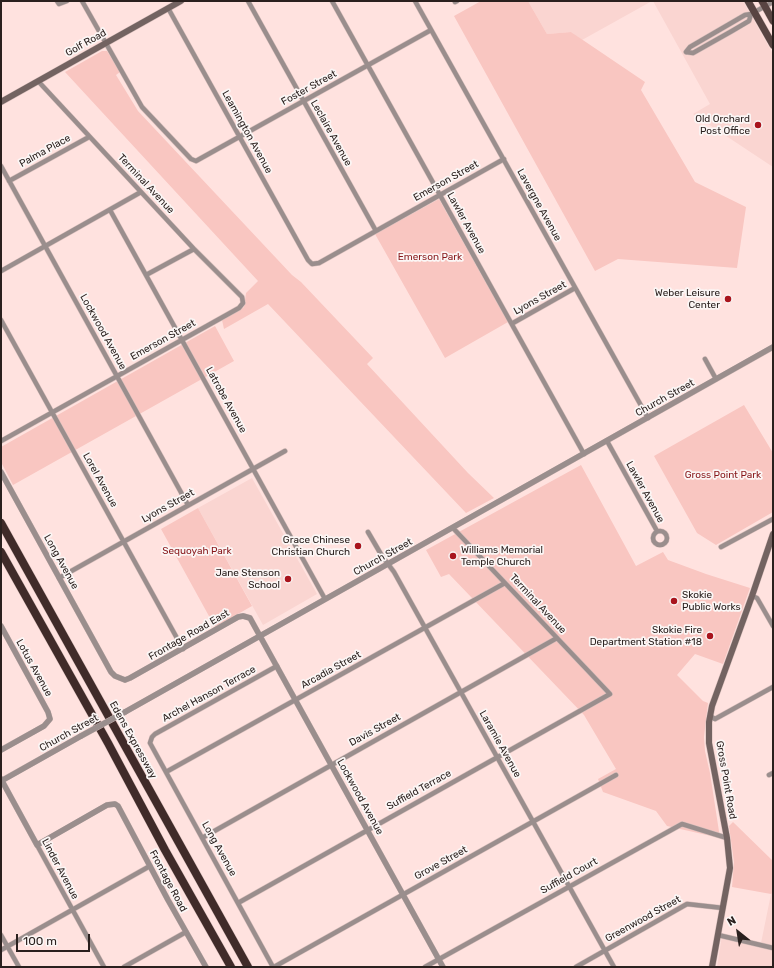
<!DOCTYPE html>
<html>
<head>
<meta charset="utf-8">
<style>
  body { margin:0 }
  #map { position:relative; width:774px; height:968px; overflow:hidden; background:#ffe2df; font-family:Rubik,sans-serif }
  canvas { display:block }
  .frame { position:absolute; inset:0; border:2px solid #2a201e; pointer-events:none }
  .north { position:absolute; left:718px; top:912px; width:40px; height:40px; -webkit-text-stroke:3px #fbf6f5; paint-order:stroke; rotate:330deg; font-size:11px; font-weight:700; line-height:16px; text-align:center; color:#2a201e }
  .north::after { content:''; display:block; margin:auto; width:14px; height:18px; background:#2a201e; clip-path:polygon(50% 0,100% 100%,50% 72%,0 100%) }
  .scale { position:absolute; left:16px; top:934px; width:74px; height:18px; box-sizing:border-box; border:2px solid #2a201e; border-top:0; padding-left:5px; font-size:12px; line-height:14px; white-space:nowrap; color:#2a201e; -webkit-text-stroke:3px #fbf6f5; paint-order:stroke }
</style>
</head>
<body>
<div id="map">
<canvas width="774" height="968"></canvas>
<div class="frame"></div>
<div class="north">N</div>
<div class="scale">100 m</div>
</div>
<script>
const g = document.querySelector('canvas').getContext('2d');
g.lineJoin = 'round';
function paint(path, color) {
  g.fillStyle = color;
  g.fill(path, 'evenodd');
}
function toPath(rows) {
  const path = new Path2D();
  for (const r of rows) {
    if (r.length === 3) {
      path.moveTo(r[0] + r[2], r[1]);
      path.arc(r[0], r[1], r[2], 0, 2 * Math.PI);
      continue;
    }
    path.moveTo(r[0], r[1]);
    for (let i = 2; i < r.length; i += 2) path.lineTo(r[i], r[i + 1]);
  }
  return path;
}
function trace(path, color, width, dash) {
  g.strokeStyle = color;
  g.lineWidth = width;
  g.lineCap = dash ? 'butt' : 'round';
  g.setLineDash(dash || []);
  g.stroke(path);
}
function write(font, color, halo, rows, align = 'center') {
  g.font = font + ' Rubik,sans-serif';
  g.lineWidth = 3.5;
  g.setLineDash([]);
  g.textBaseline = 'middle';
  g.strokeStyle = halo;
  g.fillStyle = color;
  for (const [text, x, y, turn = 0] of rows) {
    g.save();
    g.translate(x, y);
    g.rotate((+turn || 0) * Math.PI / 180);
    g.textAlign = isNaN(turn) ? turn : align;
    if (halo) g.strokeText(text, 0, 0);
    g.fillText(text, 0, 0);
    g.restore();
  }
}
paint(toPath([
  [528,1,652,1,582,40,571,32,547,34],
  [653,1,743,1,773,54,773,167,693,114,710,104],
  [252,478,317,594,263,625,198,508],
  [773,893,773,967,717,967,722,935,761,943,771,894]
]), '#fad5d1');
paint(toPath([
  [481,1,528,1,547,34,571,32,645,82,641,90,695,182,746,207,737,268,618,259,595,271,454,16],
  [102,51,107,51,120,72,116,75,138,111,292,275,301,282,373,358,367,364,468,473,494,498,466,513,268,304,224,329,222,320,244,307,246,293,258,281,65,72],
  [439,199,508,322,445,358,375,234],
  [215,326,234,361,13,485,1,462,1,447],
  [744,405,773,453,773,512,716,545,697,533,654,456],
  [581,465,636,566,663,552,668,560,706,574,750,588,723,664,695,654,677,675,703,701,708,703,704,737,705,751,710,773,720,838,667,826,656,811,603,792,598,779,616,769,584,715,449,574,441,577,426,550],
  [198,508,252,606,215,627,161,529],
  [733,822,773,861,773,893,771,894,732,887,734,862,729,826]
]), '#f9c6c1');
const minor = toPath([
  [57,1,59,4,67,1],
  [82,1,142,107,191,159,196,161,431,30],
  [248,1,376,231],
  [332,1,584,454],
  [415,1,648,418],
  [455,2,457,1],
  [168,8,308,260,312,264,319,263,504,159],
  [686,52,690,47,745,15,751,14,773,2],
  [686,52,693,53,732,31,749,21,751,14],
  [1,166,188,505],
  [9,181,89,137],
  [110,210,325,599],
  [1,271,141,192],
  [146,275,194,249],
  [1,320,183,649],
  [513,323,575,288],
  [705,359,716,379],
  [1,441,239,308,243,303,242,297,194,249,38,81],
  [607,441,657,531],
  [660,538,7],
  [368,532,382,556,394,572,614,967],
  [721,547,773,519],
  [59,578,285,451],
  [752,596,757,598,773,626],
  [710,716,715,719,773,687],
  [166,772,505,583],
  [769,775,773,773],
  [202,838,557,638],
  [37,845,104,967],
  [238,903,610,694,453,528],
  [1,935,19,967],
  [718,935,773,948],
  [1,950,150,866],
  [124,967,186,932],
  [273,967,150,743,152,737,155,734,277,666],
  [274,967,616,775],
  [425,967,682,824,727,838],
  [576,967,687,904,723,908]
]);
const tertiary = toPath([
  [1,472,111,672,115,676,125,680,130,678,238,617,243,616,250,618,443,967],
  [1,626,48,712,50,719,44,726,1,750],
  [125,712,773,347],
  [1,779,37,845,107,805,115,804,118,806,168,900,206,967],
  [1,781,81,736]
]);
const secondary = toPath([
  [1,102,181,1],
  [712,967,730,868,727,838,709,743,709,722,712,706,752,596,773,534]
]);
const primary = toPath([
  [748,1,773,45],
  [762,1,773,21]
]);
const motorway = toPath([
  [1,523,248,967],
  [1,552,108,743,165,850,231,967]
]);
trace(minor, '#d9bfbc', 5.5);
trace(tertiary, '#d9bfbc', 6);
trace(secondary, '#d9bfbc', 7);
trace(primary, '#d9bfbc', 8);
trace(motorway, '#d9bfbc', 9);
trace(minor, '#9a8e8d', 4.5);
trace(tertiary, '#9a8e8d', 5.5);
trace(secondary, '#736361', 6);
trace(primary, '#584442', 7);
trace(motorway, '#402b29', 8);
const tertiaryBridge = toPath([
  [81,736,125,712]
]);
trace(tertiaryBridge, '#d9bfbc', 6, []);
trace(tertiaryBridge, '#9a8e8d', 5.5);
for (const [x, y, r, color] of [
  [758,125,4,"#a9141d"],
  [728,299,4,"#a9141d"],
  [358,546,4,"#a9141d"],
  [453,556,4,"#a9141d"],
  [288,579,4,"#a9141d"],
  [674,601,4,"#a9141d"],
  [710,636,4,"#a9141d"]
]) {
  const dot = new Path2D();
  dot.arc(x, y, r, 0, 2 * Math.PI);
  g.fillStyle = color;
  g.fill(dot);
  trace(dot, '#fbf6f5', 1.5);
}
write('10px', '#2a201e', '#fbf6f5', [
  ["Golf Road",86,43,-29],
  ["Foster Street",309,88,-29],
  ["Leamington Avenue",247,132,61],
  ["Leclaire Avenue",331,133,61],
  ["Palma Place",45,151,-29],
  ["Emerson Street",446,181,-29],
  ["Terminal Avenue",146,184,47],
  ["Lavergne Avenue",539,205,61],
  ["Lawler Avenue",466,223,61],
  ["Lyons Street",540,298,-29],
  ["Lockwood Avenue",103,332,61],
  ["Emerson Street",163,340,-29],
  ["Church Street",665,398,-29],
  ["Latrobe Avenue",226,400,61],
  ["Lorel Avenue",100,480,61],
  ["Lawler Avenue",645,492,61],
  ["Lyons Street",168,506,-29],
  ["Church Street",383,557,-29],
  ["Long Avenue",61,562,61],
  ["Terminal Avenue",538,604,47],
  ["Frontage Road East",189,635,-30],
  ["Lotus Avenue",34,668,61],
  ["Arcadia Street",331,670,-29],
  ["Archel Hanson Terrace",209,694,-29],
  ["Davis Street",375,730,-29],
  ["Church Street",69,733,-29],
  ["Edens Expressway",133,740,61],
  ["Laramie Avenue",500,744,61],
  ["Gross Point Road",726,780,80],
  ["Suffield Terrace",419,790,-29],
  ["Lockwood Avenue",360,797,61],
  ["Long Avenue",219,849,61],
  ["Grove Street",441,863,-29],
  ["Linder Avenue",60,869,62],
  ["Suffield Court",569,876,-29],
  ["Frontage Road",168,881,62],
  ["Greenwood Street",643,919,-29]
]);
write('10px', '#2a201e', '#fbf6f5', [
  ["Old Orchard",750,119],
  ["Post Office",750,131],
  ["Weber Leisure",720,293],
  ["Center",720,305],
  ["Grace Chinese",350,540],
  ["Christian Church",350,552],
  ["Williams Memorial",461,550,"left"],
  ["Temple Church",461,562,"left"],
  ["Jane Stenson",280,573],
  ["School",280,585],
  ["Skokie",682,595,"left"],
  ["Public Works",682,607,"left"],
  ["Skokie Fire",702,630],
  ["Department Station #18",702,642]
], 'right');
write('10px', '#88171a', '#fbf6f5', [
  ["Emerson Park",430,257],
  ["Gross Point Park",723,475],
  ["Sequoyah Park",197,551]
]);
</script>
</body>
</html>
